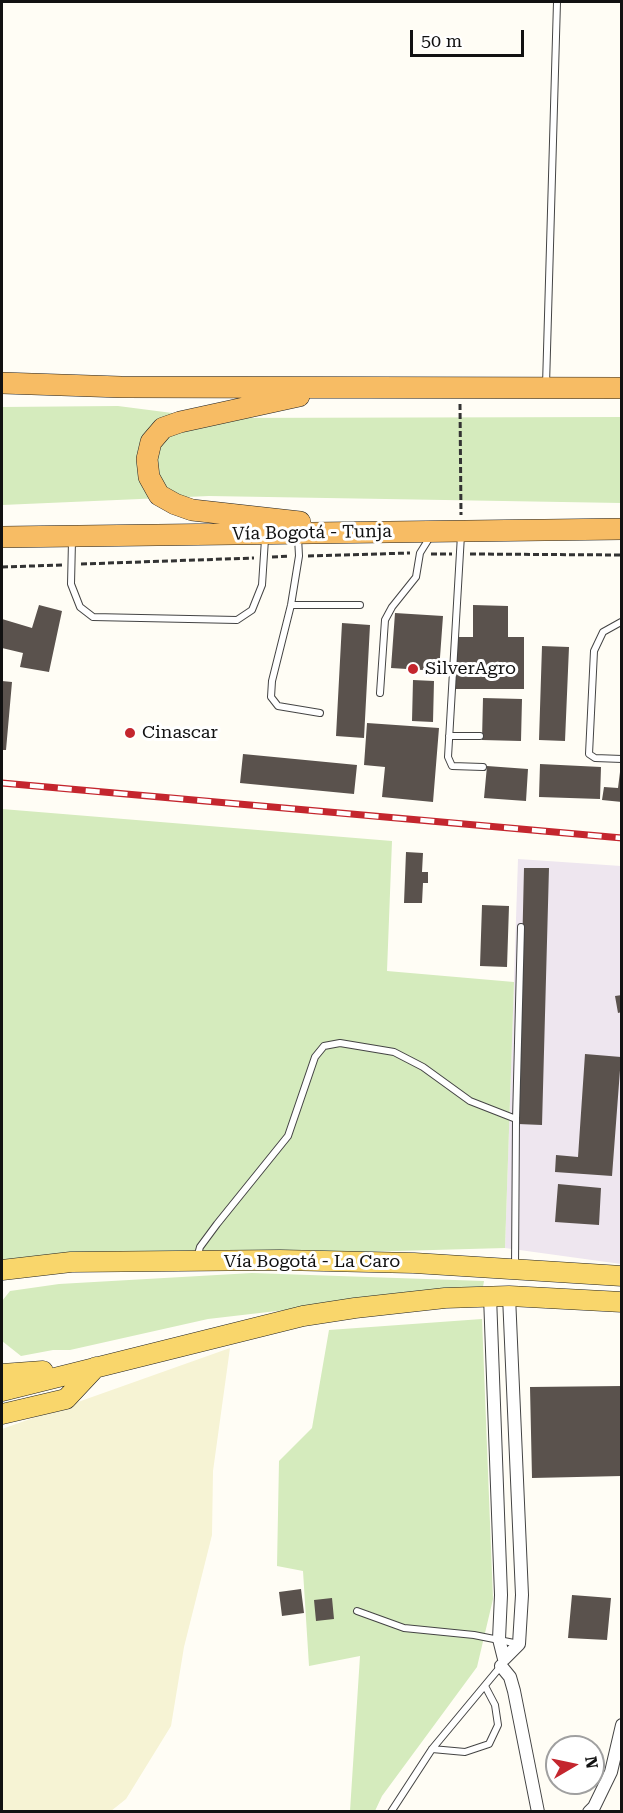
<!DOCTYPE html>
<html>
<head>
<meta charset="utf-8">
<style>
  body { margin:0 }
  #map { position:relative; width:623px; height:1813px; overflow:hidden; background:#fffdf5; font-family:"Roboto Serif",serif }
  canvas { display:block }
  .frame { position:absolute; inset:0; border:3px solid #111; pointer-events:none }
  .north { position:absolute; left:545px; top:1735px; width:60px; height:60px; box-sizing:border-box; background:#fff; border:2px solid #a0a0a0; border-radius:50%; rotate:81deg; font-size:16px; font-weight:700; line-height:24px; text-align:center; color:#111 }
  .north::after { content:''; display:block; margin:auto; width:21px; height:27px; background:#c4262e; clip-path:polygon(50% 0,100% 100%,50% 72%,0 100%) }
  .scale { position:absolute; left:410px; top:30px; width:114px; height:27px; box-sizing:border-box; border:3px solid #111; border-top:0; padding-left:8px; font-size:18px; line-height:21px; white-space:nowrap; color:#111; -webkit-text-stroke:4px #fff; paint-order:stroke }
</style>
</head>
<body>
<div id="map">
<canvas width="623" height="1813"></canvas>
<div class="frame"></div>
<div class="north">N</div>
<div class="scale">50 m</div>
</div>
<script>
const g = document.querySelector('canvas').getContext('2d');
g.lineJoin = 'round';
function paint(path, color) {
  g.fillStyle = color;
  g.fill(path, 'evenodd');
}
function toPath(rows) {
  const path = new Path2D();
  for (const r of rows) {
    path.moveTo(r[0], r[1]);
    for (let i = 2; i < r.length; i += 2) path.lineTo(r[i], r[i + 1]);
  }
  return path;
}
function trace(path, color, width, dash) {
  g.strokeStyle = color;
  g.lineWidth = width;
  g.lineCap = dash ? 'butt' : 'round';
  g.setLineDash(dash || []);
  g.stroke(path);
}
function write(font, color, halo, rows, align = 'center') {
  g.font = font + ' "Roboto Serif",serif';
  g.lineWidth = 6;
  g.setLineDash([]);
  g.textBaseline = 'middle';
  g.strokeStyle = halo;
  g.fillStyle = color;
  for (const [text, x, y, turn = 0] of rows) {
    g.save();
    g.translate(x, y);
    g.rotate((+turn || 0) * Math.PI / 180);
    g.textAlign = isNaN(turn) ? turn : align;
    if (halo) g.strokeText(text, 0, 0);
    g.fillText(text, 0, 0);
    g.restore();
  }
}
paint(toPath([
  [518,859,621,866,621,1264,505,1248]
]), '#eee6ef');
paint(toPath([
  [230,1348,213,1471,212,1535,184,1647,171,1726,126,1799,111,1811,2,1811,2,1429]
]), '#f6f3d4');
paint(toPath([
  [118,406,211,418,621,417,621,503,209,496,2,505,2,407],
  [2,809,392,841,387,971,514,982,505,1248,2,1262],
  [252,1273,484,1281,483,1287,208,1319,70,1350,53,1350,21,1356,2,1341,2,1301,10,1291,59,1284],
  [482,1319,493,1599,477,1667,382,1796,375,1811,350,1811,360,1656,309,1666,303,1571,277,1566,279,1461,312,1428,329,1330]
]), '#d5ebbd');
paint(toPath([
  [39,605,62,611,49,672,20,667,23,653,2,648,2,619,32,628],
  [473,605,508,606,508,637,524,637,524,689,455,689,455,637,473,637],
  [395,613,443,616,439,671,391,668],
  [342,623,370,625,364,738,336,736],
  [542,646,569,647,565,741,539,740],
  [413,680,434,681,433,722,412,721],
  [2,681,12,682,6,750,2,750],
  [483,698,522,699,521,741,482,740],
  [367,723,439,728,433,802,382,797,385,767,364,765],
  [243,754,357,765,354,794,240,783],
  [540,764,601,767,600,799,539,797],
  [487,766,528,769,526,801,484,798],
  [620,772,622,802,602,800,604,787,618,788],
  [406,852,423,853,422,872,428,872,428,883,423,883,422,903,404,903],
  [524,868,549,868,542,1125,518,1124],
  [482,905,509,906,507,967,480,966],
  [622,995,622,1012,618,1013,615,996],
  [585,1054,621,1057,612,1176,555,1172,556,1155,578,1157],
  [558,1184,601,1188,599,1225,555,1222],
  [622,1386,622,1476,532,1478,530,1387],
  [301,1589,304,1613,282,1616,279,1592],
  [572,1595,611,1598,607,1640,568,1638],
  [332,1598,334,1619,316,1621,314,1600]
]), '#5a524d');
const service = toPath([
  [546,385,557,2],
  [461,535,448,757,452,766,483,767],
  [298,537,299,556,291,605,272,681,271,697,278,706,320,713],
  [72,541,71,584,80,607,93,617,237,620,252,610,262,585,265,539],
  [291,605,360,605],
  [621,622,603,632,594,651,589,754,595,758,622,759],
  [380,693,385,620,392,607,416,577,420,553,430,537],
  [449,736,480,736],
  [516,1119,521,927],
  [197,1258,200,1247,217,1224,288,1136,315,1057,324,1046,340,1043,394,1052,423,1067,470,1101,516,1119,515,1268],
  [357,1611,404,1628,474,1635,519,1644],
  [432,1749,465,1752,489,1744,498,1725,495,1705,485,1686],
  [391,1812,432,1749,501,1666]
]);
const minor = toPath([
  [490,1296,501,1595,499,1639,504,1659],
  [504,1659,519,1644,522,1595,509,1296],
  [501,1666,510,1677,514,1691,538,1812],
  [589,1812,594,1807,611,1772,622,1725]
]);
const primary = toPath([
  [2,1270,71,1262,280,1260,414,1263,622,1276],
  [2,1374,43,1371],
  [2,1391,303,1316,355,1308,445,1298,509,1296,622,1302],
  [2,1414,66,1399,96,1367]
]);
const trunk = toPath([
  [2,383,121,387,622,388],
  [299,396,180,422,163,428,151,442,147,459,149,477,159,495,175,504,192,510,300,522],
  [2,537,622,529]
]);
trace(service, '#444', 8);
trace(minor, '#444', 14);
trace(primary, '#222', 21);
trace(trunk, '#222', 22);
trace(toPath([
  [460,404,461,515],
  [431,554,452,554],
  [470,554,622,555],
  [308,556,410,553],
  [272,557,290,556],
  [81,564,254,558],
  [2,567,62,565]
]), '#333', 3, [6, 3]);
trace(service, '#fff', 6);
trace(minor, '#fff', 12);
trace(primary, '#f9d66b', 20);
trace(trunk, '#f7bc64', 21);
const rail = toPath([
  [2,783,622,838]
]);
trace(rail, '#c4262e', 7);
trace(rail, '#fff', 4.5, [14]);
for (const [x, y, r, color] of [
  [413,669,6,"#c4262e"],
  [130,733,6,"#c4262e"]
]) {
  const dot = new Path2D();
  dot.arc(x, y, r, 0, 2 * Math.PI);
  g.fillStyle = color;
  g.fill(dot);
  trace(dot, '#fff', 2);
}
write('18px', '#111', '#fff', [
  ["Vía Bogotá - Tunja",312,533,-1],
  ["Vía Bogotá - La Caro",312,1262]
]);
write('18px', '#111', '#fff', [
  ["SilverAgro",425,669],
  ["Cinascar",142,733]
], 'left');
</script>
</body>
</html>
